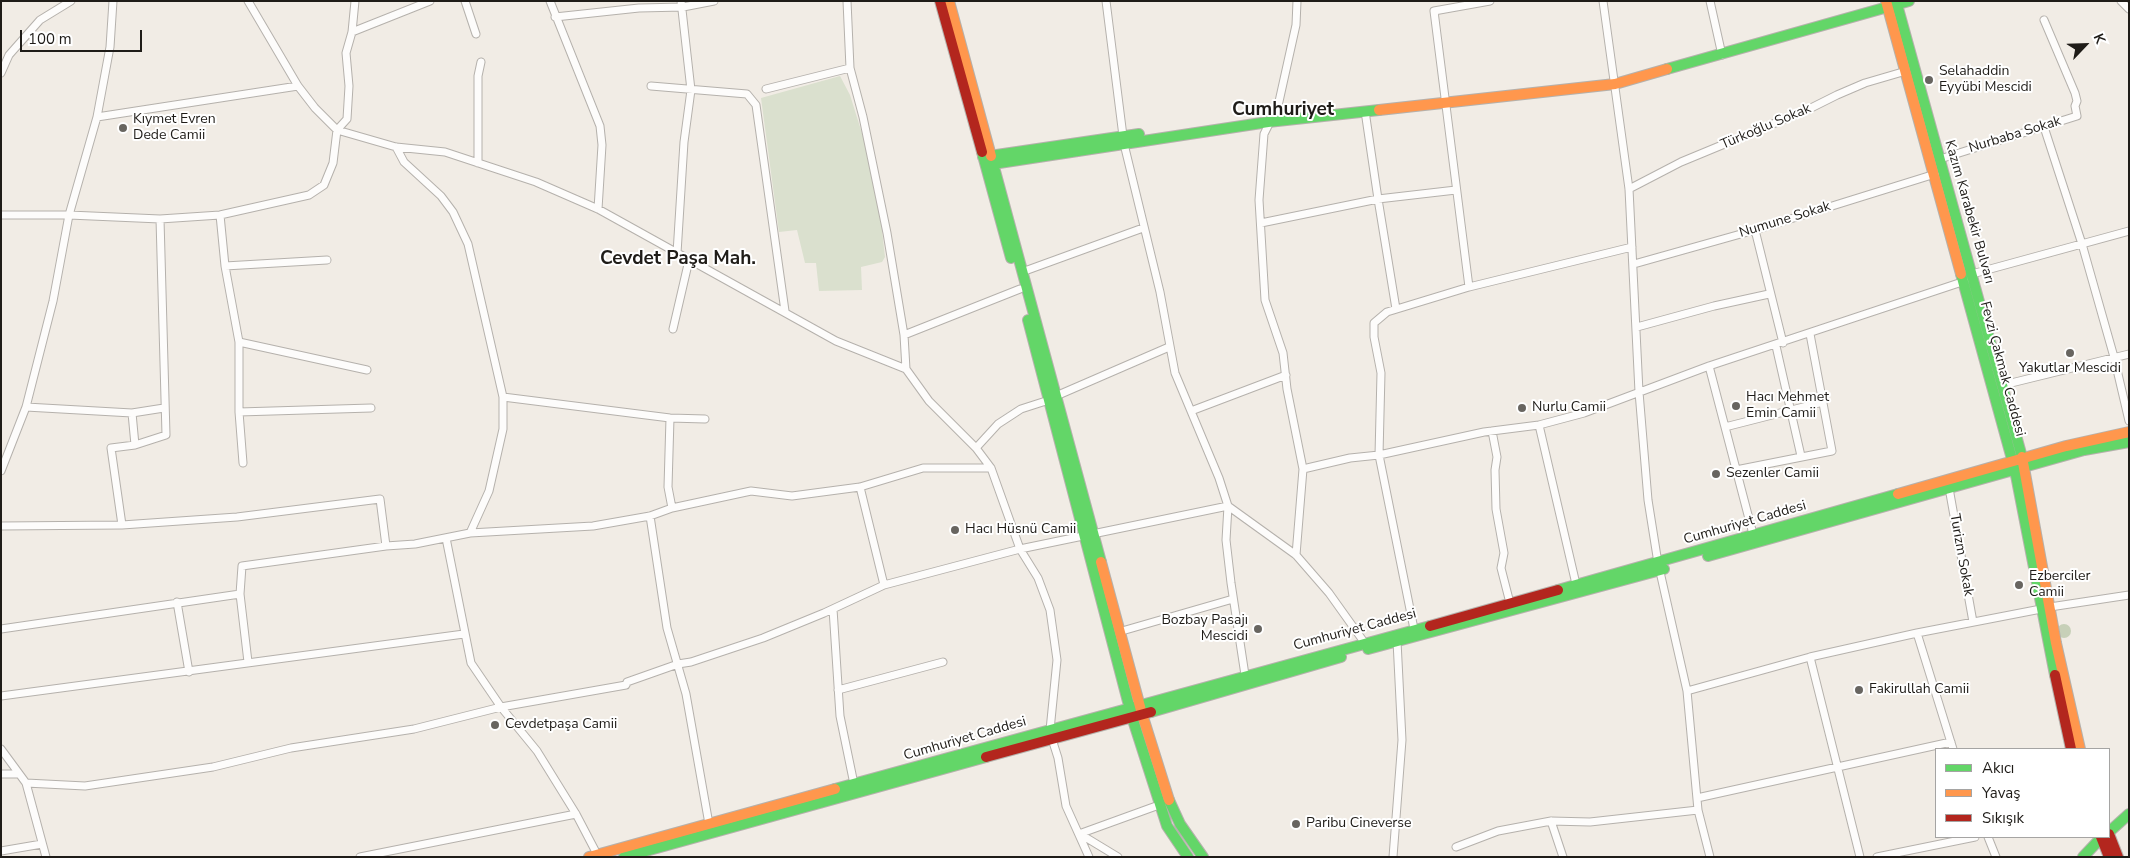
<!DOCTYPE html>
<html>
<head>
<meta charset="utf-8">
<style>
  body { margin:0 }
  #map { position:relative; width:2130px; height:858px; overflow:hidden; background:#f1ece5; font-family:"Nunito Sans",sans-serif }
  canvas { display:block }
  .frame { position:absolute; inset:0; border:2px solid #1f1c18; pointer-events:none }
  .legend { position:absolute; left:1935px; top:748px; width:175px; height:90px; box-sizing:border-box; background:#fff; border:1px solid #a5a4a3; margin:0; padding:6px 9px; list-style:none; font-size:15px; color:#1f1c18 }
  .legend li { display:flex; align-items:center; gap:10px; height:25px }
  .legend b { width:25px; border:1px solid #a5a4a3 }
  .north { position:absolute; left:2060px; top:20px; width:50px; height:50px; -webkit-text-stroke:4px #fff; paint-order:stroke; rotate:66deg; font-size:14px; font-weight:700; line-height:20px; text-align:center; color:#1f1c18 }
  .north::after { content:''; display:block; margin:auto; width:18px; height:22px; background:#1f1c18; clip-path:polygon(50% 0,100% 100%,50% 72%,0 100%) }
  .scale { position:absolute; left:20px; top:30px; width:122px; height:22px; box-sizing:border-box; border:2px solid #1f1c18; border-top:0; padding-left:6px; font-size:15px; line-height:18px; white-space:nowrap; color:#1f1c18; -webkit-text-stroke:4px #fff; paint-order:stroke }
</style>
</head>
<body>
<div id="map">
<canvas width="2130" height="858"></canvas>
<div class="frame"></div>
<ul class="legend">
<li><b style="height:6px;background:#63d668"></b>Akıcı</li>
<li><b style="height:6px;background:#ff974d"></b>Yavaş</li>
<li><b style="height:6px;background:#b3261e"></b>Sıkışık</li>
</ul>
<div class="north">K</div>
<div class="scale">100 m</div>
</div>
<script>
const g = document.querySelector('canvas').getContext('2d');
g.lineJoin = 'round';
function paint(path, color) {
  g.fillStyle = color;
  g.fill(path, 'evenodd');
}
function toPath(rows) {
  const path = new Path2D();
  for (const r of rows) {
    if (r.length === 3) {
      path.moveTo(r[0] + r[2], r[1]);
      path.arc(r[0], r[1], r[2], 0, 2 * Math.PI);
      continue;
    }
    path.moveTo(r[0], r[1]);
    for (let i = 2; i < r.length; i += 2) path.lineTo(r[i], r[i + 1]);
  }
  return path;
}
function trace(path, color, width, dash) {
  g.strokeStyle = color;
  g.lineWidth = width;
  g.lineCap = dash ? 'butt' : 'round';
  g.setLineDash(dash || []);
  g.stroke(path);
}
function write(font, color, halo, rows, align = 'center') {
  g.font = font + ' "Nunito Sans",sans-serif';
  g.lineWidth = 4;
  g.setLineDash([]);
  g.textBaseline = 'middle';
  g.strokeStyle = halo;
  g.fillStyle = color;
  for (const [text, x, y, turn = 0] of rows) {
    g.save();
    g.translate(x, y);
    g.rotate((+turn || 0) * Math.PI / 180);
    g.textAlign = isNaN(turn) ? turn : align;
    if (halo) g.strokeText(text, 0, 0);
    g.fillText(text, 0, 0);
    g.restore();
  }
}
paint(toPath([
  [840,76,850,95,866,146,881,221,885,257,882,262,861,267,862,290,819,291,816,263,805,263,797,230,779,232,761,98]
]), '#dae0ce');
paint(toPath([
  [2064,631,7]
]), '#c7d0b8');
const street = toPath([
  [248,1,298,86,315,108,337,130,396,147,445,152,536,182,598,209,836,341,906,369,929,401,976,448,991,468,1020,549,1038,578,1050,610,1057,660,1050,730],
  [465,1,476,34],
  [550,1,600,126,602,145,598,209],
  [847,1,850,68,863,117,887,233,904,335,906,369],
  [1106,1,1124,144,1160,292,1175,373,1219,478,1228,506,1226,540,1231,583,1245,675],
  [1297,1,1296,25,1278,106,1264,134,1259,200,1265,300,1283,353,1287,389,1303,469,1350,458,1379,455,1381,373,1374,337,1374,323,1387,312,1469,287,1632,247],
  [1603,1,1629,189,1639,392,1648,500,1658,563,1687,691,1698,810,1710,857],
  [1710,1,1722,55],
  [2121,1,2129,9],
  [555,17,639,8,683,7,714,1],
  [352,32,430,1],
  [1,73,9,55,40,20,71,1],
  [651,86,747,94,756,105,785,311],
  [766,89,850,68],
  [97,117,298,86],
  [2044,127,2082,244,2114,357,2129,421],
  [1940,159,2077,116,2075,106,2077,101,2075,93,2044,20],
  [478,163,478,76,481,62],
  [1629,189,1681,162,1809,109,1837,95,1865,83,1906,71],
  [1,215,69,215,160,219,220,215,309,195,324,185,333,163,337,130,347,119,349,86,346,53,352,32,355,1],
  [220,215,225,266,239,342,239,412,243,463],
  [1261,223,1378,199,1365,111],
  [1755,230,1783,343],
  [677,253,684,142,691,90,681,1],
  [1634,264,1755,230,1935,174],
  [225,266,327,260],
  [1022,272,1143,228],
  [1972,274,2129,231],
  [1469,287,1434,11,1490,1],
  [1396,309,1378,199,1456,190],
  [1637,327,1714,306,1769,294],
  [673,329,689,260],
  [904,335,1020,289],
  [239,342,367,370],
  [1776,346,1801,456],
  [1709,366,1753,534],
  [2003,385,2129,354],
  [1056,396,1169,347],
  [503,397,670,418,705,419],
  [26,407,132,413,164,408],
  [1191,411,1286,375],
  [239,412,371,408],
  [132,413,135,445,166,435,160,219],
  [670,418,668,487,672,508],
  [1539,425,1576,584],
  [1725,427,1823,402],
  [1492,431,1497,457,1495,470,1496,509,1504,553,1501,568,1510,603],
  [976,448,998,424,1021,409,1049,400],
  [1736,470,1832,451,1810,334],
  [1,471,26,407,53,301,69,215,97,117,110,47,113,1],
  [860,487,884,585],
  [1949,488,1973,622],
  [650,516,667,628,686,694,709,824],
  [122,525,111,448,135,445],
  [1,526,122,525,237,517,380,499,386,546],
  [470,533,593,526,650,516,672,508,751,491,792,496,860,487,923,468,991,468],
  [446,538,471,663,501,707,537,751,576,814,598,856],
  [1296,555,1303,469],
  [177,602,189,672],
  [2050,607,2129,595],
  [833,609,840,716,854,784],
  [1,629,240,594],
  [1414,629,1379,455,1484,432,1539,425,1584,413,1709,366,1965,281],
  [1122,631,1233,599],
  [1917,633,2041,609],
  [1810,657,1860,857],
  [248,662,240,594,242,566,386,546,415,544,470,533,489,491,503,429,503,397,468,244,453,212,441,196,404,162,396,147],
  [838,690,943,662],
  [1687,691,1810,657,1917,633,1953,749],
  [1,696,464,634],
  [1052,739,1058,758,1066,806,1089,857],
  [1,749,26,783,46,857],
  [1,774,18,774],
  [26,783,85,786,213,767,291,748,414,729,501,707,626,685,627,682,678,664,691,662,763,638,824,613,884,585,1020,549,1228,506,1296,555,1329,593,1364,642],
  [1697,798,1951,742],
  [1551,821,1563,857],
  [1079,834,1159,805],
  [1080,834,1118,857],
  [1988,837,1996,857],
  [1456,847,1498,831,1551,821,1590,822,1698,810],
  [1,851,42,844],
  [360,857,576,814],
  [1393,857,1402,740,1397,641],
  [1877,857,1975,837]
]);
const fast = toPath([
  [1896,1,2022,457],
  [1667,69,1909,1],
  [982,152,1011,258],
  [991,156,1101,562],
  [983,157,1139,134],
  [986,165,1268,122,1379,110],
  [1961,274,2015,470,2055,675],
  [1028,320,1132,717,1167,826,1188,857],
  [1708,556,2084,450,2129,442],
  [1558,590,1898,494],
  [1368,649,1664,569],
  [1151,712,1341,657],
  [835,789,1430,626],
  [1169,800,1180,824,1203,857],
  [2109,832,2129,814],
  [624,857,986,757],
  [2083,857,2101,838]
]);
const slow = toPath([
  [949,1,991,156],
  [1886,1,1961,274],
  [1379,110,1615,84,1667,69],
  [2022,457,2056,643,2080,749],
  [1898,494,2066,446,2129,432],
  [1101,562,1142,714,1169,800],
  [589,857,835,789]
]);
const jam = toPath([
  [940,1,982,152],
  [1430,626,1558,590],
  [2055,675,2071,749],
  [986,757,1151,712],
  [2109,834,2118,857],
  [2101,837,2109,857]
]);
trace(street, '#b5b1ac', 9);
trace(fast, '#b5b1ac', 12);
trace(slow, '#b5b1ac', 12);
trace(jam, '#b5b1ac', 12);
trace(street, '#fdfcfb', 7);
trace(fast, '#63d668', 10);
trace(slow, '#ff974d', 10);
trace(jam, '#b3261e', 10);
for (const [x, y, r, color] of [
  [1929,80,5,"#686560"],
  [123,128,5,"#686560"],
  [2070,353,5,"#686560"],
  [1736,406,5,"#686560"],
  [1522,408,5,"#686560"],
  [1716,474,5,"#686560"],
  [955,530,5,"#686560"],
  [2019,585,5,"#686560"],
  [1258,629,5,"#686560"],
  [1859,690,5,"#686560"],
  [495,725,5,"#686560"],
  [1296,824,5,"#686560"]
]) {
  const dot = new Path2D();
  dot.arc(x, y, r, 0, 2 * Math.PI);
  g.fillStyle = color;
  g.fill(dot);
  trace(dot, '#fff', 2);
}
write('14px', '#1f1c18', '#fff', [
  ["Selahaddin",1939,72],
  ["Eyyübi Mescidi",1939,88],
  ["Kıymet Evren",133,120],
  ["Dede Camii",133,136],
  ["Yakutlar Mescidi",2070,369,"center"],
  ["Hacı Mehmet",1746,398],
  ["Emin Camii",1746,414],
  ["Nurlu Camii",1532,408],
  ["Sezenler Camii",1726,474],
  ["Hacı Hüsnü Camii",965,530],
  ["Ezberciler",2029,577],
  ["Camii",2029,593],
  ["Bozbay Pasajı",1248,621,"right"],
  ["Mescidi",1248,637,"right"],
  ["Fakirullah Camii",1869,690],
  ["Cevdetpaşa Camii",505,725],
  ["Paribu Cineverse",1306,824]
], 'left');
write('14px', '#1f1c18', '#fff', [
  ["Türkoğlu Sokak",1766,127,-23],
  ["Nurbaba Sokak",2015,135,-17],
  ["Kazım Karabekir Bulvarı",1969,212,74],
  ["Numune Sokak",1785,220,-17],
  ["Fevzi Çakmak Caddesi",2002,369,75],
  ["Cumhuriyet Caddesi",1745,523,-16],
  ["Turizm Sokak",1961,555,80],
  ["Cumhuriyet Caddesi",1355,630,-15],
  ["Cumhuriyet Caddesi",965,739,-16]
]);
write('bold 19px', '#1f1c18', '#fff', [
  ["Cumhuriyet",1283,110],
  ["Cevdet Paşa Mah.",678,259]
]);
</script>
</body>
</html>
